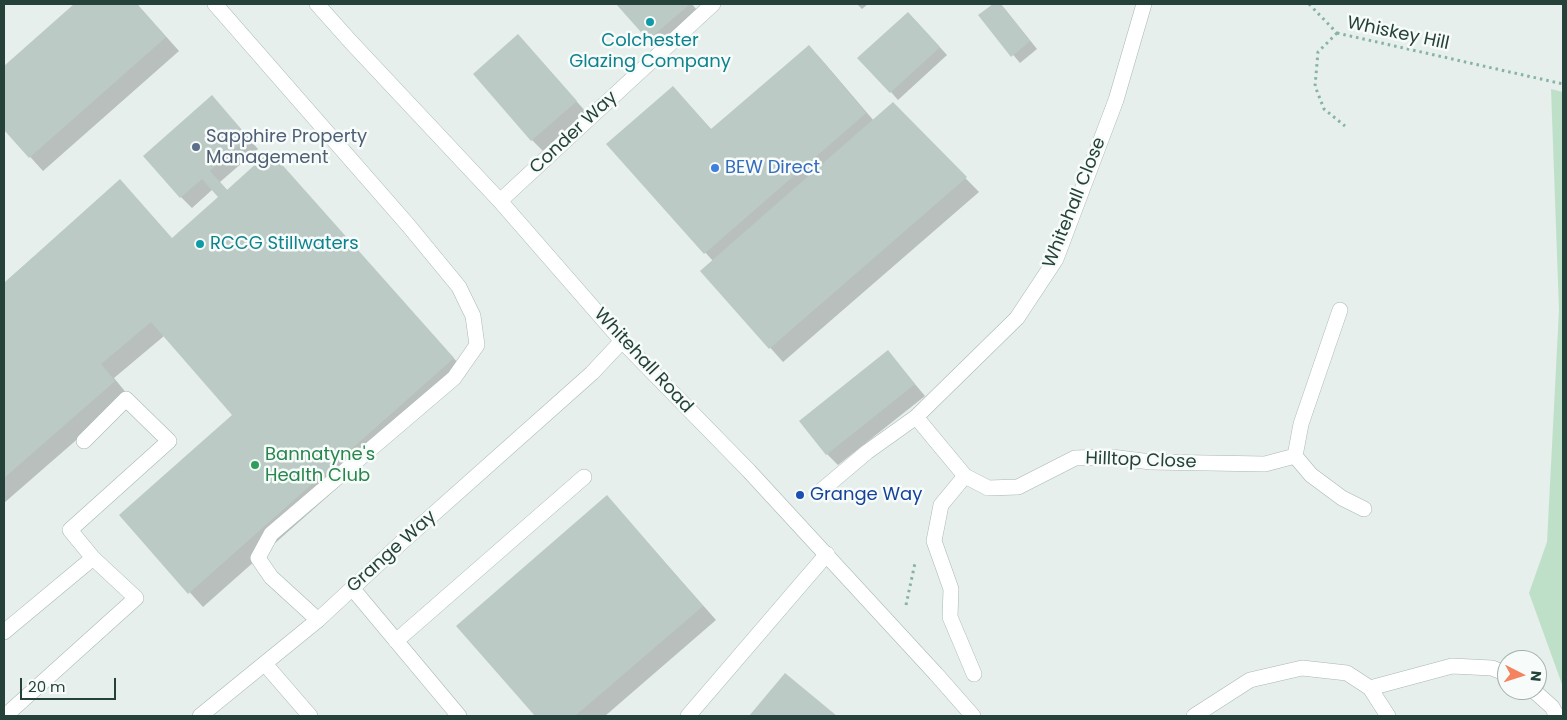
<!DOCTYPE html>
<html>
<head>
<meta charset="utf-8">
<style>
  body { margin:0 }
  #map { position:relative; width:1567px; height:720px; overflow:hidden; background:#e6efeb; font-family:Poppins,sans-serif }
  canvas { display:block }
  .frame { position:absolute; inset:0; border:5px solid #24423a; pointer-events:none }
  .north { position:absolute; left:1497px; top:650px; width:50px; height:50px; box-sizing:border-box; background:#f7fbf9; border:1px solid #a3b1ad; border-radius:50%; rotate:95deg; font-size:14px; font-weight:700; line-height:20px; text-align:center; color:#24423a }
  .north::after { content:''; display:block; margin:auto; width:18px; height:22px; background:#f4845f; clip-path:polygon(50% 0,100% 100%,50% 72%,0 100%) }
  .scale { position:absolute; left:20px; top:678px; width:96px; height:22px; box-sizing:border-box; border:2px solid #24423a; border-top:0; padding-left:6px; font-size:15px; line-height:18px; white-space:nowrap; color:#24423a; -webkit-text-stroke:4px #f7fbf9; paint-order:stroke }
</style>
</head>
<body>
<div id="map">
<canvas width="1567" height="720"></canvas>
<div class="frame"></div>
<div class="north">N</div>
<div class="scale">20 m</div>
</div>
<script>
const g = document.querySelector('canvas').getContext('2d');
g.lineJoin = 'round';
function paint(path, color) {
  g.fillStyle = color;
  g.fill(path, 'evenodd');
}
function toPath(rows) {
  const path = new Path2D();
  for (const r of rows) {
    path.moveTo(r[0], r[1]);
    for (let i = 2; i < r.length; i += 2) path.lineTo(r[i], r[i + 1]);
  }
  return path;
}
function trace(path, color, width, dash) {
  g.strokeStyle = color;
  g.lineWidth = width;
  g.lineCap = dash ? 'butt' : 'round';
  g.setLineDash(dash || []);
  g.stroke(path);
}
function write(font, color, halo, rows, align = 'center') {
  g.font = font + ' Poppins,sans-serif';
  g.lineWidth = 5;
  g.setLineDash([]);
  g.textBaseline = 'middle';
  g.strokeStyle = halo;
  g.fillStyle = color;
  for (const [text, x, y, turn = 0] of rows) {
    g.save();
    g.translate(x, y);
    g.rotate((+turn || 0) * Math.PI / 180);
    g.textAlign = isNaN(turn) ? turn : align;
    if (halo) g.strokeText(text, 0, 0);
    g.fillText(text, 0, 0);
    g.restore();
  }
}
paint(toPath([
  [1551,89,1563,92,1563,687,1529,593,1547,542,1559,310]
]), '#bfe0c8');
paint(toPath([
  [76,4,137,4,179,51,43,171,4,128,4,67],
  [617,4,692,4,701,15,660,50],
  [857,4,868,4,862,9],
  [995,4,1000,4,1005,9,1037,49,1020,63,980,15],
  [916,21,947,55,898,100,891,92],
  [809,46,822,60,874,121,893,104,979,192,783,362,702,271,713,261,608,145,673,88,712,130],
  [528,47,587,113,543,151,532,140],
  [222,108,258,149,220,182,228,191,270,153,467,373,203,607,120,515,234,415,164,336,114,378,128,395,4,503,4,283,120,181,172,239,220,197,213,189,192,208,181,197],
  [888,352,925,396,838,465,827,454],
  [607,497,716,620,605,716,536,716,457,626],
  [785,675,835,716,751,716]
]), '#0003');
paint(toPath([
  [74,4,137,4,166,37,29,158,4,130,4,66],
  [616,4,690,4,648,40],
  [993,4,1001,4,1030,41,1011,57,978,15],
  [908,12,940,47,890,93,857,58],
  [518,34,577,101,531,141,473,74],
  [809,45,866,113,704,254,606,144,673,86,711,129],
  [212,95,248,137,210,171,227,190,270,151,454,358,188,594,119,515,232,415,151,322,101,364,115,381,4,478,4,283,120,179,172,238,218,197,202,179,180,198,143,156],
  [893,102,967,177,769,349,700,271],
  [888,350,915,384,826,455,799,421],
  [607,495,703,606,575,716,535,716,456,626],
  [785,673,837,716,749,716]
]), '#bbcac4');
const service = toPath([
  [215,4,408,225,459,287,473,316,477,345,454,378,271,534,258,558,271,577,318,620],
  [500,201,713,4],
  [352,588,459,716],
  [4,632,93,558,70,530,169,441,126,399,84,441],
  [396,641,584,477],
  [265,664,310,716],
  [1370,688,1452,666,1492,668,1507,674],
  [1533,690,1552,707,1557,716],
  [5,716,136,598,93,558],
  [688,716,827,554],
  [1194,716,1250,680,1302,668,1347,673,1370,688,1388,716]
]);
const minor = toPath([
  [916,417,965,476,941,505,934,541,951,589,950,617,974,674],
  [1295,456,1311,475,1342,498,1364,509],
  [965,476,988,488,1018,487,1075,458,1111,457,1151,462,1265,464,1295,456,1301,424,1340,310],
  [822,490,867,452,916,417,1017,318,1056,259,1116,100,1144,4],
  [200,716,318,620,401,543,592,373,622,341]
]);
const tertiary = toPath([
  [317,4,350,41,500,201,622,341,749,471,936,674,973,716]
]);
trace(service, '#a8b8b2', 16);
trace(minor, '#a8b8b2', 16);
trace(tertiary, '#a8b8b2', 16);
trace(toPath([
  [1309,4,1337,33],
  [1337,33,1563,84],
  [1337,33,1318,52,1315,86,1324,109,1345,126],
  [906,605,915,563]
]), '#86b3a5', 3, [2.5, 4]);
trace(service, '#fff', 15);
trace(minor, '#fff', 15);
trace(tertiary, '#fff', 15);
for (const [x, y, r, color] of [
  [650,22,5,"#0f9aa8"],
  [196,147,5,"#5c6f8a"],
  [715,168,5,"#3f7fe0"],
  [200,244,5,"#0f9aa8"],
  [255,465,5,"#2e9e5b"],
  [800,495,5,"#1a4fb4"]
]) {
  const dot = new Path2D();
  dot.arc(x, y, r, 0, 2 * Math.PI);
  g.fillStyle = color;
  g.fill(dot);
  trace(dot, '#f7fbf9', 2);
}
write('18px', '#24423a', '#f7fbf9', [
  ["Whiskey Hill",1398,34,12],
  ["Conder Way",574,133,-43],
  ["Whitehall Close",1075,203,-68],
  ["Whitehall Road",643,361,47],
  ["Hilltop Close",1141,461,2],
  ["Grange Way",392,552,-42]
]);
write('18px', '#0d838f', '#f7fbf9', [
  ["Colchester",650,41],
  ["Glazing Company",650,62],
  ["RCCG Stillwaters",210,244,"left"]
]);
write('18px', '#4e5e75', '#f7fbf9', [
  ["Sapphire Property",206,137],
  ["Management",206,158]
], 'left');
write('18px', '#366cbe', '#f7fbf9', [
  ["BEW Direct",725,168]
], 'left');
write('18px', '#27864d', '#f7fbf9', [
  ["Bannatyne's",265,455],
  ["Health Club",265,476]
], 'left');
write('18px', '#164399', '#f7fbf9', [
  ["Grange Way",810,495]
], 'left');
</script>
</body>
</html>
